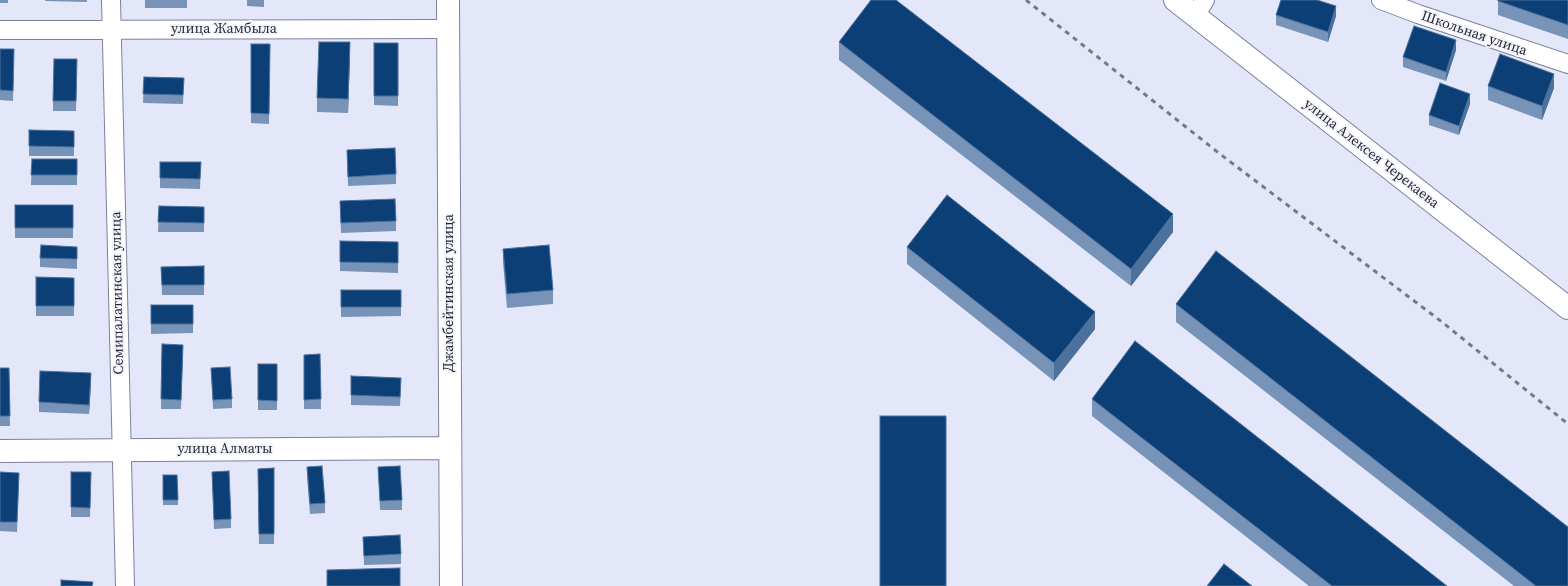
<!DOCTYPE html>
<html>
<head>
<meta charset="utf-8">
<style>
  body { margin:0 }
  canvas { display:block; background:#e4e7fa }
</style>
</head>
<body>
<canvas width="1568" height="586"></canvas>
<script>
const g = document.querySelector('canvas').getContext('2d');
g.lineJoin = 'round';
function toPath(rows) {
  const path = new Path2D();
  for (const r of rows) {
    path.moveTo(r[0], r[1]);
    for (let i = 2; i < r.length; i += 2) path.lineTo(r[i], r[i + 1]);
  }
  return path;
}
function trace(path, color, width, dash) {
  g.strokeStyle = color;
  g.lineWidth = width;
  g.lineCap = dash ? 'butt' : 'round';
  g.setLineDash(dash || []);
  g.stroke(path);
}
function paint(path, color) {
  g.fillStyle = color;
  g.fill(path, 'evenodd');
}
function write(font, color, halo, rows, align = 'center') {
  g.font = font + ' "Source Serif 4",serif';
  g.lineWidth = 4;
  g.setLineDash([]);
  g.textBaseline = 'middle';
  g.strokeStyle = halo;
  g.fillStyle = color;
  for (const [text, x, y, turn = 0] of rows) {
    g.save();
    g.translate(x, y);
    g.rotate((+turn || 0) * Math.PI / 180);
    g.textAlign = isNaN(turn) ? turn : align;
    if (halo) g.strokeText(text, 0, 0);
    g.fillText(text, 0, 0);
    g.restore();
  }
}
const minor = toPath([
  [111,0,125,586],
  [1381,0,1418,14,1568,64],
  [1195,16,1205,0],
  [0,30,448,29]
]);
const tertiary = toPath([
  [448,0,451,586],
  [1175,0,1568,308],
  [0,451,450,448]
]);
trace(minor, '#7c809c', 20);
trace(tertiary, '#7c809c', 24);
trace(minor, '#fff', 18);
trace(tertiary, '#fff', 22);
trace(toPath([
  [1026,0,1220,154,1442,322,1568,424]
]), '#767987', 3, [5, 5]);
paint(toPath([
  [0,0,8,0,8,3,0,3],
  [45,0,87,0,87,2,45,1],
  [145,0,187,0,187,8,145,8],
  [247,0,264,0,264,7,247,6],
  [1568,0,1568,39,1498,15,1498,1],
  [1276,15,1336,16,1328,42,1276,25],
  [839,42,1173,232,1131,286,839,60],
  [374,43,398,43,398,106,374,105],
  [251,44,270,44,269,124,251,123],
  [0,49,14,59,13,101,0,100],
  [1456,50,1446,81,1403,67,1403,57],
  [350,56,348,113,317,112,317,98],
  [77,69,76,111,53,111,53,101],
  [144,77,184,78,183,104,143,103],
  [1488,86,1554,88,1542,120,1488,100],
  [1470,104,1459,135,1429,125,1429,115],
  [29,130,74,131,74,156,29,156],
  [347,150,396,174,396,184,348,186],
  [32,159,77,159,77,185,31,185],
  [160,162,201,162,200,189,160,188],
  [340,201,396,221,396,231,341,233],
  [15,205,73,205,73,238,15,238],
  [159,206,204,207,204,232,158,232],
  [340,241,398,242,398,273,340,271],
  [907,247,1095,329,1054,381,907,264],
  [503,249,553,290,553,304,507,308,503,263],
  [77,257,77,269,40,267,40,258],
  [204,266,204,295,162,295,161,267],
  [36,277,74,278,74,316,36,316],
  [341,290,401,290,401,316,341,317],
  [1176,304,1568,586,1514,586,1176,322],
  [151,305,193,305,193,333,151,334],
  [162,344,183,354,181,409,161,409],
  [320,354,321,409,304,409,304,355],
  [258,364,277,364,277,410,258,410],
  [0,368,9,368,10,426,0,426],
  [211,368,232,399,232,408,213,409],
  [351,376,401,388,400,406,351,405],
  [91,383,89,414,39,412,39,402],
  [1092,399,1447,586,1309,586,1092,416],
  [307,467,325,503,325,513,310,514,307,477],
  [378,467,402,500,402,510,380,510],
  [274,468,274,544,259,544,258,469],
  [0,472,19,482,17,532,0,531],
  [71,472,91,472,90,517,71,517],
  [212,472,231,519,231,528,214,529],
  [163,475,177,475,178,505,163,505],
  [363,537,401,554,401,564,364,565]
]), '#7893b8');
paint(toPath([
  [1336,6,1336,16,1328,42,1328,32],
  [1456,40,1456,50,1446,81,1446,72],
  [350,42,350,56,348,113,348,99],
  [1554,74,1554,88,1542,120,1542,106],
  [1470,94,1470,104,1459,135,1459,126],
  [1173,214,1173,232,1131,286,1131,269],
  [1095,312,1095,329,1054,381,1054,363],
  [91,373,91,383,89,414,89,405]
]), '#4c719d');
const building = toPath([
  [871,0,896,0,1173,214,1131,269,839,42,871,0],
  [1281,0,1317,0,1336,6,1328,32,1276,15,1281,0],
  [1498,0,1568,0,1568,25,1498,1,1498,0],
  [1414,26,1456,40,1446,72,1403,57,1414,26],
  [319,42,350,42,348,99,317,98,319,42],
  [374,43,398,43,398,96,374,96,374,43],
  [251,44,270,44,269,114,251,113,251,44],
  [0,49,14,49,13,91,0,90,0,49],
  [1500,54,1554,74,1542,106,1488,86,1500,54],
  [54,59,77,59,76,101,53,101,54,59],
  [144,77,184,78,183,95,143,94,144,77],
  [1440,83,1470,94,1459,126,1429,115,1440,83],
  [29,130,74,131,74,147,29,146,29,130],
  [395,148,396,174,348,177,347,150,395,148],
  [32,159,77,159,77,175,31,175,32,159],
  [160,162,201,162,200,179,160,178,160,162],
  [947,195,1095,312,1054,363,907,247,947,195],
  [395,199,396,221,341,223,340,201,395,199],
  [15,205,73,205,73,228,15,228,15,205],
  [159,206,204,207,204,223,158,222,159,206],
  [340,241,398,242,398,263,340,262,340,241],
  [41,245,77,247,77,259,40,258,41,245],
  [549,245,553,290,507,294,503,249,549,245],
  [1216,251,1568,527,1568,586,1536,586,1176,304,1216,251],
  [204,266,204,285,162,285,161,267,204,266],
  [36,277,74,278,74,306,36,306,36,277],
  [341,290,401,290,401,307,341,307,341,290],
  [151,305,193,305,193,324,151,324,151,305],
  [1135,341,1447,586,1332,586,1092,399,1135,341],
  [162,344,183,345,181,400,161,399,162,344],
  [320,354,321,399,304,400,304,355,320,354],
  [258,364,277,364,277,401,258,400,258,364],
  [230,367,232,399,213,400,211,368,230,367],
  [0,368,9,368,10,416,0,416,0,368],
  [40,371,91,373,89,405,39,402,40,371],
  [351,376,401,378,400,397,351,395,351,376],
  [880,416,946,416,946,586,880,586,880,416],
  [322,466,325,503,310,504,307,467,322,466],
  [400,466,402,500,380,501,378,467,400,466],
  [274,468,274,534,259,534,258,469,274,468],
  [229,471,231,519,214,520,212,472,229,471],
  [0,472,19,473,17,522,0,522,0,472],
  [71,472,91,472,90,508,71,507,71,472],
  [163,475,177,475,178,500,163,500,163,475],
  [400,535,401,554,364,556,363,537,400,535],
  [1224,564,1252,586,1207,586,1224,564],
  [400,568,400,586,327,586,327,570,400,568],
  [61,580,93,582,92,586,61,586,61,580]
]);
paint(building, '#0b3f75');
trace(building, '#4c719d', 1);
write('14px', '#252732', '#f4f5fc', [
  ["улица Жамбыла",224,29],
  ["Школьная улица",1474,34,19],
  ["улица Алексея Черекаева",1371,154,38],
  ["Семипалатинская улица",118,293,-91],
  ["Джамбейтинская улица",449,293,-90],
  ["улица Алматы",225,449]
]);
</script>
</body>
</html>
